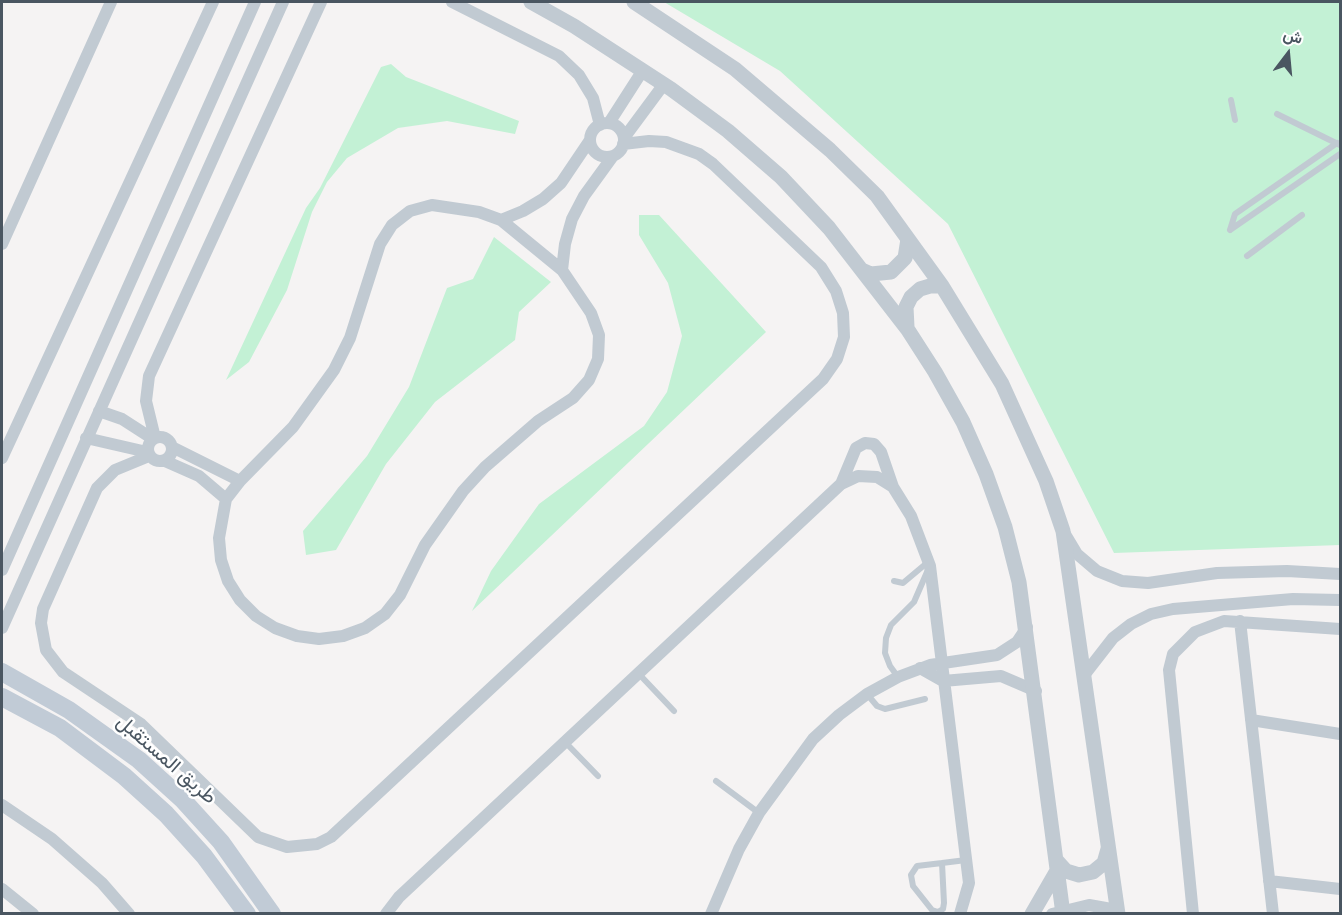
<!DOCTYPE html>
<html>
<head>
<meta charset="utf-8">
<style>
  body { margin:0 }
  #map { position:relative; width:1342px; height:915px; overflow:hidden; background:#f5f3f3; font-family:"DM Sans",Vazirmatn,sans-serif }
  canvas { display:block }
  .frame { position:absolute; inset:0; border:3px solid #4a5661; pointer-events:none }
  .north { position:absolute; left:1258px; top:24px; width:60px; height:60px; -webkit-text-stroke:4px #fff; paint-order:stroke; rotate:16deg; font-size:16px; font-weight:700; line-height:24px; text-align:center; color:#4a5661 }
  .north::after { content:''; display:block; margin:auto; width:21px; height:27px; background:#4a5661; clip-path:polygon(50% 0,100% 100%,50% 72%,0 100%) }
</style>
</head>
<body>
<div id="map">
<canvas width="1342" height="915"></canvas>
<div class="frame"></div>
<div class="north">ش</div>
</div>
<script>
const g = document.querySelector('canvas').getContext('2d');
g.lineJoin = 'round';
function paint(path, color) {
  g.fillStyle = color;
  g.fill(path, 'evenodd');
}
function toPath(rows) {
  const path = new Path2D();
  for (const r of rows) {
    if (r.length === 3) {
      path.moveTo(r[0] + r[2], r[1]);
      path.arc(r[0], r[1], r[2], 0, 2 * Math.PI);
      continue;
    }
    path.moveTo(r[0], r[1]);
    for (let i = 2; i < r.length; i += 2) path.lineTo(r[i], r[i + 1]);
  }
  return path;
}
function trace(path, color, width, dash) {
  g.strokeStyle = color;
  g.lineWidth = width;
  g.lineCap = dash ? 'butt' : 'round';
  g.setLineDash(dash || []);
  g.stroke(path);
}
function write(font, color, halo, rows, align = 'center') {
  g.font = font + ' "DM Sans",Vazirmatn,sans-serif';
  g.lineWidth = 5;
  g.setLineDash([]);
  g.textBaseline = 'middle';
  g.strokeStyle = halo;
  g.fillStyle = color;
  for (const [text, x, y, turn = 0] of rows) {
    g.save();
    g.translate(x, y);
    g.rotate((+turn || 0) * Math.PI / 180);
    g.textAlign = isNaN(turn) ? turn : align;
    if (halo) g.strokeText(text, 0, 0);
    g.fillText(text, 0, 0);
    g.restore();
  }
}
paint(toPath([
  [664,2,1340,2,1340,545,1114,553,948,224,780,71],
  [391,64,406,77,519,121,515,134,447,121,398,128,347,158,327,182,312,212,287,290,249,362,226,380,306,208,320,188,381,67],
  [639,215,659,215,766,332,472,611,491,571,539,504,644,426,667,392,682,336,668,283,639,235],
  [494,237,551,282,519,312,515,340,435,402,386,464,336,550,306,555,303,531,367,456,409,387,447,288,473,279]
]), '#c3f1d5');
trace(toPath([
  [1231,100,1235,120],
  [1277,114,1340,145],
  [1230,230,1235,214,1337,143],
  [1230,230,1340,154],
  [1247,256,1302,215],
  [894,581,903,583,928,562],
  [638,673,674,711],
  [898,677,890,666,885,653,886,638,891,625,914,602,927,572],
  [867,694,877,706,885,709,925,699],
  [565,742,598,776],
  [716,781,759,813],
  [942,863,917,866,911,875,913,886,932,910,938,912,943,909,944,903,942,863,966,860]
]), '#c1cad2', 6);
trace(toPath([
  [452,2,559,56,579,75,593,98,600,125],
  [609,123,643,70],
  [607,140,17],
  [624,138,664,84],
  [432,205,479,212,501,220,562,270,591,313,599,335,598,359,589,380,573,398,538,421,485,467,463,491,425,545,400,595,385,614,365,628,343,636,319,639,297,636,275,628,256,616,240,600,228,581,221,560,219,538,226,499,240,481,293,427,334,370,350,338,380,244,392,225,410,211,432,205],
  [501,220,523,211,543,199,561,183,590,140],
  [2,244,111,2],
  [562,270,565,244,572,219,584,196,613,156],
  [99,411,122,419,153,439],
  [160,449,12],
  [86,438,147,452],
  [155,438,146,401,149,376,321,2],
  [172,447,240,481],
  [149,456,115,470,97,488,43,609,41,623,46,650,63,672,141,724,258,837,287,847,317,844,331,837,823,379,837,359,844,337,843,313,836,291,821,267,713,164,699,154,666,142,649,141,623,144],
  [2,458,213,2],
  [165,461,199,476,226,499],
  [841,484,856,448,865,443,874,444,881,452,893,487],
  [1065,534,1077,554,1097,571,1122,581,1148,583,1217,573,1287,571,1340,574],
  [2,570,255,2],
  [1240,621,1273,914],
  [2,628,283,2],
  [920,668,943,681,1001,676,1036,691],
  [1085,674,1113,638,1131,624,1151,614,1173,609,1293,599,1340,600],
  [1251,720,1340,734],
  [2,805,52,839,102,883,129,914],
  [1269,881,1340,889],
  [2,889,33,914],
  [386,914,399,897,841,484,858,476,877,477,893,487,911,516,930,566,969,883,960,914],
  [711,914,739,849,759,813,813,739,839,715,867,694,898,677,930,665,997,655,1017,642,1027,627],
  [1052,914,1089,905,1117,910],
  [1193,914,1169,670,1173,654,1195,632,1224,621,1340,629]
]), '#c1cad2', 12);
trace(toPath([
  [531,2,574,26,671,89,728,131,781,177,829,228,908,330,935,372,963,422,986,474,1005,527,1019,582,1063,914],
  [634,2,735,69,830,150,877,196,942,286,1002,384,1046,481,1063,531,1118,914],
  [862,270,871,274,891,272,905,258,908,239],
  [907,327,906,307,911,297,920,289,930,286,942,286],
  [1057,861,1066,871,1079,875,1093,872,1104,863,1108,849],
  [1032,914,1058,869]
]), '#c1cad2', 15);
trace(toPath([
  [2,672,69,710,139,760,182,799,221,842,272,914],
  [2,697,60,728,124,776,166,814,204,856,247,914]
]), '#c1cbd6', 18);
write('20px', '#4a5661', '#fff', [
  ["طريق المستقبل",166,760,41]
]);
</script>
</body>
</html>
